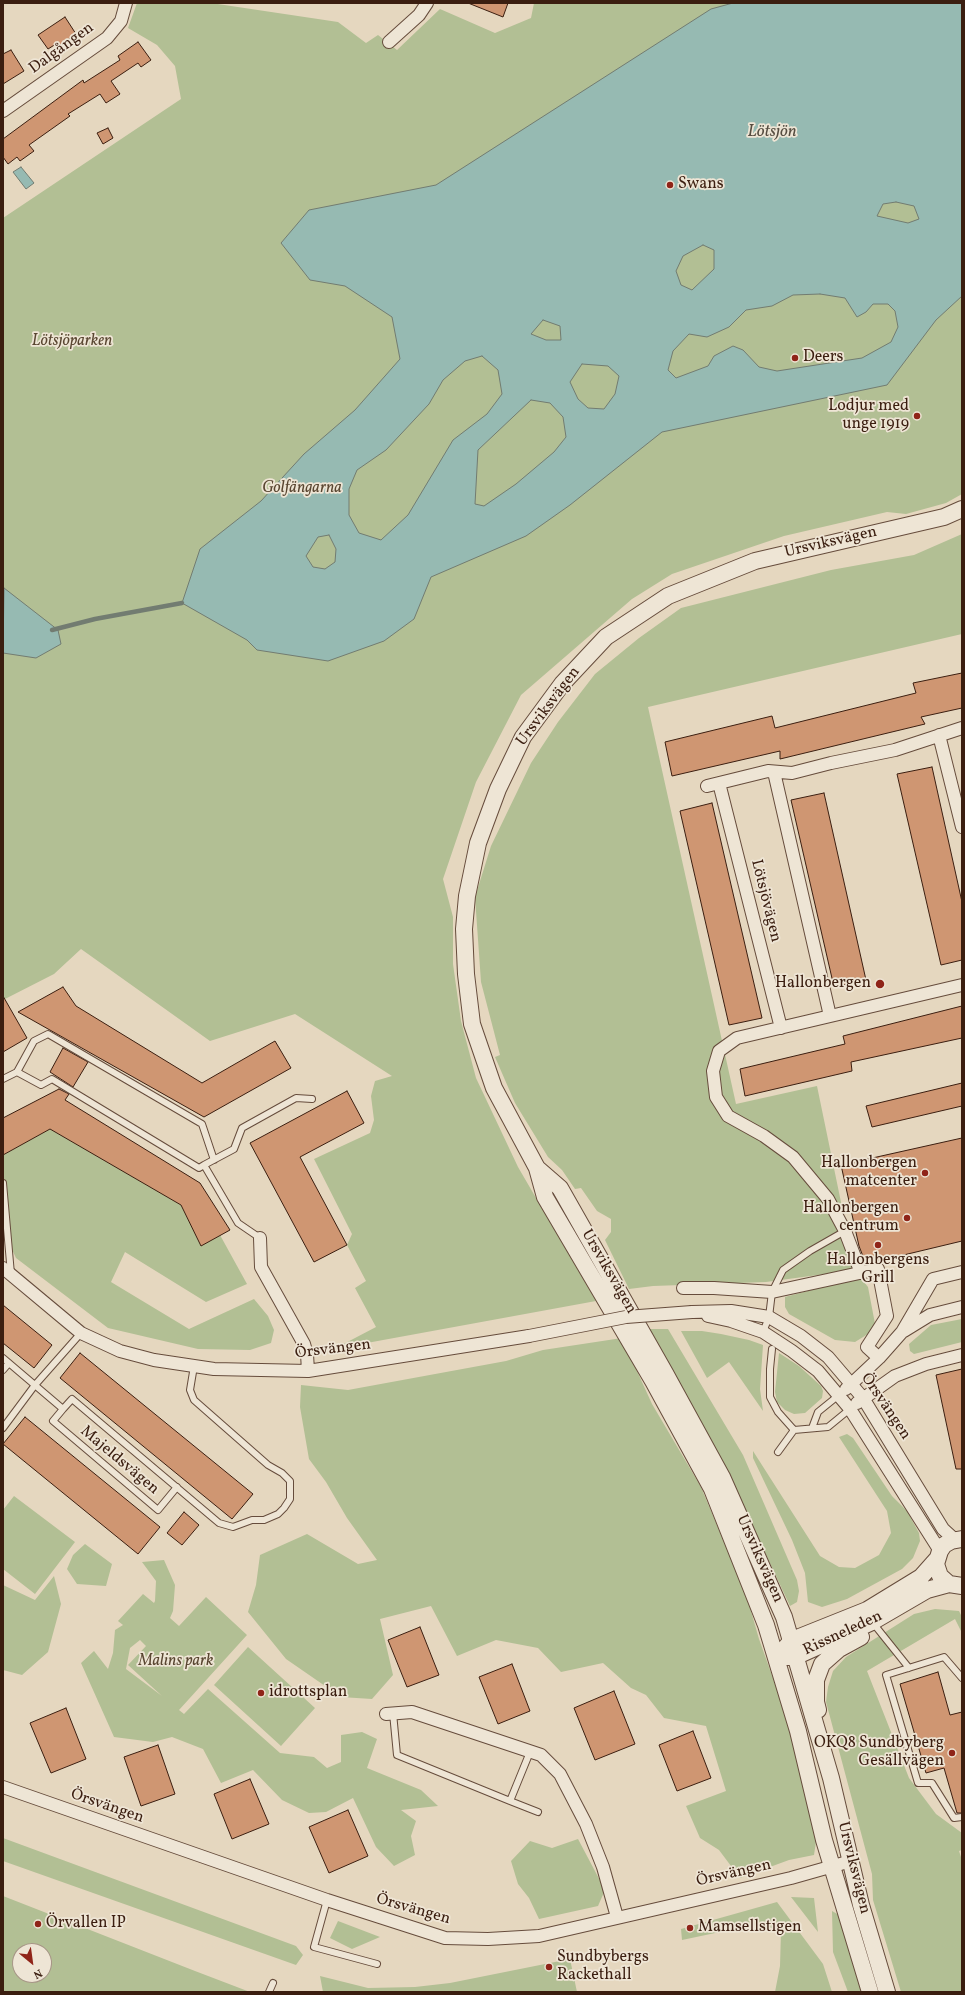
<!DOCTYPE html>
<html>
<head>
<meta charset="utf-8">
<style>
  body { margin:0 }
  #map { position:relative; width:965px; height:1995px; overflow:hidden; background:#e5d7bf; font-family:Vollkorn,serif }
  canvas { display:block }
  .frame { position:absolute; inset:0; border:4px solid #3b1e10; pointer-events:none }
  .north { position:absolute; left:12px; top:1943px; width:40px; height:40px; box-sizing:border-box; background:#eee5d5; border:1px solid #a69586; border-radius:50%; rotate:151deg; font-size:11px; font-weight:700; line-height:16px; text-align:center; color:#3b1e10 }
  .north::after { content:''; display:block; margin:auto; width:14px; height:18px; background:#8f2418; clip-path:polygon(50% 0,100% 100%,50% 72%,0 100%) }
</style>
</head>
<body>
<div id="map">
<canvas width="965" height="1995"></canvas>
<div class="frame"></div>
<div class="north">N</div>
</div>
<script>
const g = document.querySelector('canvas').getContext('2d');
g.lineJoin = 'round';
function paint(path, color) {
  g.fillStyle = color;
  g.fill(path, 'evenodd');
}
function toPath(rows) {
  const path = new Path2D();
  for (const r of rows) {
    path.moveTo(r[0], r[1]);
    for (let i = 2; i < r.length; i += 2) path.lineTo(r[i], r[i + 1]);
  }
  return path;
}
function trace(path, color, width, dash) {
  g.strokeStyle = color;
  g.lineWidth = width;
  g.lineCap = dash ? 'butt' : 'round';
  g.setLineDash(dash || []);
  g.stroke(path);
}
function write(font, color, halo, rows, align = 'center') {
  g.font = font + ' Vollkorn,serif';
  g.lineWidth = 3.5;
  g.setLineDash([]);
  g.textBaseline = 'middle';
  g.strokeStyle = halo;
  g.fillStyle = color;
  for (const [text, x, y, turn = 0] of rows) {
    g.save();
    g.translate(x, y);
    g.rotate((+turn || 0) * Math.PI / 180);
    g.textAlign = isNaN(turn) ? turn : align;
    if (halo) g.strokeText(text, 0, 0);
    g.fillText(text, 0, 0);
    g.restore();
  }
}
paint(toPath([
  [137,3,211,3,338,22,366,43,378,35,397,50,440,9,495,33,531,18,534,3,962,3,962,494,946,503,906,514,887,512,784,536,672,574,632,599,521,695,476,782,443,879,453,917,453,964,461,1021,476,1078,518,1167,596,1301,334,1349,376,1327,355,1288,366,1281,347,1245,352,1234,314,1159,370,1133,374,1120,371,1096,375,1081,392,1076,295,1014,210,1041,81,949,54,974,3,1000,3,218,181,99,175,66,157,45,128,28],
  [962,534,962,634,648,707,736,1104,817,1086,855,1270,766,1282,653,1286,629,1289,605,1240,611,1232,611,1219,597,1211,581,1188,575,1189,562,1170,548,1157,515,1103,495,1057,500,1055,481,982,475,897,491,846,531,763,558,722,595,674,639,638,681,608,831,570,914,555],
  [50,1129,181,1205,201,1246,220,1235,247,1284,206,1302,125,1252,111,1282,189,1329,254,1299,268,1316,274,1330,271,1343,250,1350,198,1349,108,1328,16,1258,3,1230,3,1155],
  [860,1277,868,1287,876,1329,855,1342,835,1340,789,1314,785,1307,785,1297],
  [962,1319,962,1342,914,1354,910,1351,909,1344,931,1325],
  [645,1329,668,1329,743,1455,797,1580,799,1591,797,1602,790,1606,731,1480],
  [681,1331,702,1331,721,1334,749,1340,763,1345,760,1389,763,1411,729,1362,707,1378],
  [622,1338,652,1404,701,1487,747,1597,759,1639,789,1723,817,1835,814,1855,789,1860,740,1878,719,1850,700,1838,686,1806,726,1791,706,1726,664,1718,646,1695,631,1688,603,1663,561,1672,538,1648,496,1640,457,1656,431,1606,380,1619,393,1675,372,1699,341,1697,286,1659,248,1612,256,1585,260,1555,307,1534,358,1564,377,1560,347,1518,326,1482,309,1459,300,1407,301,1385,348,1390,506,1361,543,1350],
  [779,1353,799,1366,821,1386,823,1391,822,1398,805,1413,794,1414,785,1410,777,1402,775,1392],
  [847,1434,853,1438,892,1496,907,1511,919,1533,920,1541,913,1558,902,1569,847,1599,822,1607,808,1602,805,1573,792,1540,753,1458,753,1451,820,1556,839,1567,855,1568,879,1555,891,1533,887,1511,839,1437],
  [14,1496,75,1542,35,1594,3,1569,3,1510],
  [85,1544,112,1564,106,1586,77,1584,67,1569,73,1555],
  [164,1560,175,1585,173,1611,170,1618,179,1626,206,1597,247,1635,179,1710,184,1714,208,1689,280,1753,314,1757,327,1768,341,1762,341,1735,362,1732,377,1739,367,1768,421,1790,438,1806,401,1810,416,1821,411,1836,415,1855,394,1866,376,1847,353,1798,326,1812,309,1813,282,1800,253,1770,221,1783,203,1749,172,1737,153,1742,114,1737,81,1663,94,1651,108,1669,113,1653,115,1630,123,1625,118,1621,143,1594,154,1603,155,1601,156,1581,142,1562],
  [140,1640,146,1646,128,1665,162,1696,126,1669,130,1648],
  [54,1576,61,1604,48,1652,22,1675,3,1670,3,1585,35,1600],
  [935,1609,959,1611,962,1617,962,1633,955,1619,867,1671,909,1778,936,1814,962,1833,962,1850,959,1851,962,1860,962,1992,901,1992,873,1900,872,1874,826,1702,828,1687,833,1671,846,1657,914,1614],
  [248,1647,315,1708,281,1746,214,1685],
  [3,1838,296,1946,303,1955,296,1965,3,1861],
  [578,1839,605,1890,598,1906,539,1919,529,1898,518,1884,511,1861,530,1841,552,1848],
  [3,1896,195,1971,250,1992,3,1992],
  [20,1951,44,1951,44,1975,20,1975],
  [791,1897,814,1898,818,1932],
  [777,1902,823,1964,832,1992,775,1992,780,1966,781,1931,753,1925,682,1940,681,1929],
  [832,1911,839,1915,865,1992,848,1992,833,1952],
  [338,1921,380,1937,352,1949,330,1938],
  [570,1959,577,1992,323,1992,320,1976,368,1988,415,1987,450,1983]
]), '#b2bf94');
const water = toPath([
  [733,3,962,3,962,296,936,320,887,385,662,432,570,505,526,536,431,577,414,619,384,641,328,661,257,650,247,640,182,603,200,549,261,501,304,454,355,410,400,359,392,317,345,286,310,280,281,243,309,210,436,185,711,9,733,3],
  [896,202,914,206,919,219,908,223,877,216,883,204,896,202],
  [703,245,714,250,714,269,692,290,681,285,676,271,683,256,703,245],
  [820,294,845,298,857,317,866,312,873,304,888,304,895,311,898,327,891,342,862,358,777,371,759,367,743,350,733,346,714,356,708,366,676,378,668,370,673,351,689,334,707,337,729,327,746,310,772,306,793,295,820,294],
  [543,320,560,326,561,340,546,340,531,334,543,320],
  [482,356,498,370,502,394,487,414,453,440,408,515,381,540,359,533,349,515,349,489,357,470,386,450,429,404,443,380,465,361,482,356],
  [582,364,608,366,619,376,615,394,604,409,588,408,578,399,570,382,582,364],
  [531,400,550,403,563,417,566,437,554,452,516,484,484,506,475,504,478,450,531,400],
  [329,535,336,549,335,562,325,569,313,567,306,556,318,537,329,535],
  [21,167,34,183,26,189,13,172,21,167],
  [4,588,58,630,61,644,36,658,3,653,4,588]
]);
paint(water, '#96bab2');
trace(water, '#727c71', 1);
trace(toPath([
  [52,630,95,619,182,603]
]), '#727c71', 4.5);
const building = toPath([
  [468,3,508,3,503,17,468,3],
  [65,17,76,34,58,47,56,44,48,49,38,35,65,17],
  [138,42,151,60,141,67,138,63,111,81,120,94,106,103,100,94,68,114,70,116,29,145,34,151,20,161,17,157,8,164,3,157,3,139,83,80,84,83,120,60,118,56,138,42],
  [11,50,24,71,3,84,3,54,11,50],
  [108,128,113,138,103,144,97,133,108,128],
  [962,673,962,708,921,717,925,724,780,759,780,751,672,776,665,742,772,716,775,728,916,693,913,683,962,673],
  [932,767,962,902,962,960,941,965,897,774,932,767],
  [824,793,866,980,834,987,791,800,824,793],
  [712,803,762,1018,729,1025,680,811,712,803],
  [63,987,76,1006,202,1083,275,1041,291,1068,204,1117,18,1012,63,987],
  [3,996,27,1038,3,1052,3,996],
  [962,1006,962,1038,851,1062,852,1071,745,1096,740,1069,845,1044,843,1036,962,1006],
  [63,1048,88,1062,73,1087,50,1072,63,1048],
  [962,1083,962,1106,872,1127,866,1106,962,1083],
  [59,1089,69,1094,65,1100,200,1183,230,1230,201,1246,181,1205,50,1129,3,1155,3,1118,59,1089],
  [347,1091,364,1123,300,1157,347,1245,314,1262,250,1143,347,1091],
  [962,1138,962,1241,866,1264,859,1246,841,1165,962,1138],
  [3,1305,52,1345,34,1368,3,1343,3,1305],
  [80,1353,253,1494,232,1519,60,1378,80,1353],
  [962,1369,962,1469,956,1469,936,1375,962,1369],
  [25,1417,160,1527,138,1554,3,1444,25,1417],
  [184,1512,199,1525,182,1545,167,1533,184,1512],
  [420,1627,439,1675,407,1687,388,1640,420,1627],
  [512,1664,530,1711,498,1724,479,1677,512,1664],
  [938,1672,950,1715,962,1712,962,1813,957,1813,944,1768,926,1773,900,1684,938,1672],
  [614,1691,635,1744,595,1760,574,1708,614,1691],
  [66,1708,86,1759,51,1773,30,1723,66,1708],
  [693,1731,711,1778,677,1791,659,1745,693,1731],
  [158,1745,175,1794,141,1806,124,1757,158,1745],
  [250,1779,269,1824,232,1839,214,1794,250,1779],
  [348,1810,368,1856,329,1873,309,1827,348,1810]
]);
paint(building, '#cf9672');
trace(building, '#3b1e10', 1);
const service = toPath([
  [17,1072,41,1085,52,1079,199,1168,204,1165],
  [3,1079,17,1072,34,1041,48,1034,202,1124,214,1160],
  [3,1183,11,1274],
  [260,1238,238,1223,204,1165,234,1149,242,1128,296,1098,312,1099],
  [763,1332,769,1317,772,1292,783,1270,810,1251,845,1231],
  [772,1349,770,1369,770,1397,778,1412,794,1430],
  [3,1358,63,1409,72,1399,219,1523,233,1527,252,1520,264,1520,278,1514,284,1508,290,1499,290,1481,282,1473,268,1465,194,1400,190,1390,194,1366],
  [3,1370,9,1363],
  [63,1409,53,1421,158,1510,177,1487],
  [3,1428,35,1385,81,1333],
  [812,1428,818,1412,839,1395],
  [778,1452,794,1430,828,1427,850,1409],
  [873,1623,909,1668],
  [962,1678,944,1657,886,1675,918,1783,932,1783,954,1818,962,1817],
  [393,1713,397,1755,510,1801,530,1752],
  [510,1801,538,1812],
  [327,1900,314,1947,377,1964],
  [269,1992,273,1983]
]);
const minor = toPath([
  [389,42,419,15,427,3],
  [3,111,107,38,121,21,126,3],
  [939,735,962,827],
  [774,772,830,1016],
  [719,783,781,1028],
  [707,786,768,771,792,773,831,763,895,750,962,728],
  [260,1238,261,1267,304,1344,307,1354,308,1371],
  [3,1268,81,1333,120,1351,154,1360,214,1369,308,1371,529,1336],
  [861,1273,845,1231,828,1199,793,1157,764,1136,728,1116,716,1097,713,1071,719,1051,737,1038,962,985],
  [683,1288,714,1288,772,1292,878,1269,887,1316,867,1347,879,1358],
  [692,1312,731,1311,769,1317,801,1336,828,1357,863,1398,943,1529,955,1540],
  [708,1316,731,1321,763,1332,792,1351,818,1371,850,1409,940,1551],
  [904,1331,930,1315,962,1307],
  [846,1389,879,1358,902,1332,933,1279,962,1272],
  [857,1403,895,1376,926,1364,962,1355],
  [386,1714,412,1712,541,1755,560,1774,586,1824,603,1867,617,1917],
  [3,1787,327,1900,445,1938,488,1939,539,1936,791,1878,851,1861]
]);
const tertiary = toPath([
  [537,1168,560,1188,665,1373,722,1477,784,1617,831,1778,861,1905,887,1992],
  [962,1539,951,1541,944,1545,940,1551,936,1564,940,1576,949,1584,962,1586],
  [786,1647,792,1640,867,1610,921,1577,937,1559],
  [787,1657,797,1656,872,1622,927,1590,949,1584],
  [818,1710,816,1702,816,1680,822,1664,839,1649,861,1637],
  [870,1992,824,1840,798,1731,766,1625,712,1489,653,1381,545,1197,537,1168,494,1088,472,1024,466,974,464,929,467,896,478,843,498,789,523,737,562,684,606,637,668,596,755,561,944,517,962,509]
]);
trace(service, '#664c3c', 8);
trace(minor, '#664c3c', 14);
trace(tertiary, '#664c3c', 18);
trace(service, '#eee5d5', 6);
trace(minor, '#eee5d5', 12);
trace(tertiary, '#eee5d5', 16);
const minorBridge = toPath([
  [529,1336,626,1317,692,1312]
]);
trace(minorBridge, '#664c3c', 14, []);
trace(minorBridge, '#eee5d5', 12);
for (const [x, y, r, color] of [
  [670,185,4,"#8f2418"],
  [795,358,4,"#8f2418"],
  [917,416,4,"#8f2418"],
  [880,984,5,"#8f2418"],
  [925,1173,4,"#8f2418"],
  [907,1218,4,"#8f2418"],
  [878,1245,4,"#8f2418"],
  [261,1693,4,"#8f2418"],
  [952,1753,4,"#8f2418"],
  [38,1924,4,"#8f2418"],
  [690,1928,4,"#8f2418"],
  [549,1967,4,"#8f2418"]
]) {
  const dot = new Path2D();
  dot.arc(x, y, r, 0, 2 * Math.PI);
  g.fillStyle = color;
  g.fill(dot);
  trace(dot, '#eee5d5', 1.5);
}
write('16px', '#3b1e10', '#eee5d5', [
  ["Dalgången",62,49,-36],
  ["Ursviksvägen",831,543,-13],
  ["Ursviksvägen",549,707,-53],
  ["Lötsjövägen",765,901,76],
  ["Ursviksvägen",608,1272,60],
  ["Örsvängen",333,1350,-7],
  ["Örsvängen",885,1407,56],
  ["Majeldsvägen",119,1461,40],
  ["Ursviksvägen",759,1559,66],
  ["Rissneleden",843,1634,-25],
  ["Örsvängen",107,1807,19],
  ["Ursviksvägen",853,1868,76],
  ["Örsvängen",734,1874,-13],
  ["Örsvängen",413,1910,16]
]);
write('16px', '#3b1e10', '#eee5d5', [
  ["Swans",678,185],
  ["Deers",803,358],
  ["Lodjur med",909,407,"right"],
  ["unge 1919",909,425,"right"],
  ["Hallonbergen",871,984,"right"],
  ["Hallonbergen",917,1164,"right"],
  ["matcenter",917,1182,"right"],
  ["Hallonbergen",899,1209,"right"],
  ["centrum",899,1227,"right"],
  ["Hallonbergens",878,1261,"center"],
  ["Grill",878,1279,"center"],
  ["idrottsplan",269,1693],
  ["OKQ8 Sundbyberg",944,1744,"right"],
  ["Gesällvägen",944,1762,"right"],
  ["Örvallen IP",46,1924],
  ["Mamsellstigen",698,1928],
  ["Sundbybergs",557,1958],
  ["Rackethall",557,1976]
], 'left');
write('italic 16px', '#594631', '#eee5d5', [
  ["Lötsjöparken",72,342],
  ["Golfängarna",302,489],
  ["Malins park",176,1662]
]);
write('italic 17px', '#564d41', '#eee5d5', [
  ["Lötsjön",772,133]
]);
</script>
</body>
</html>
